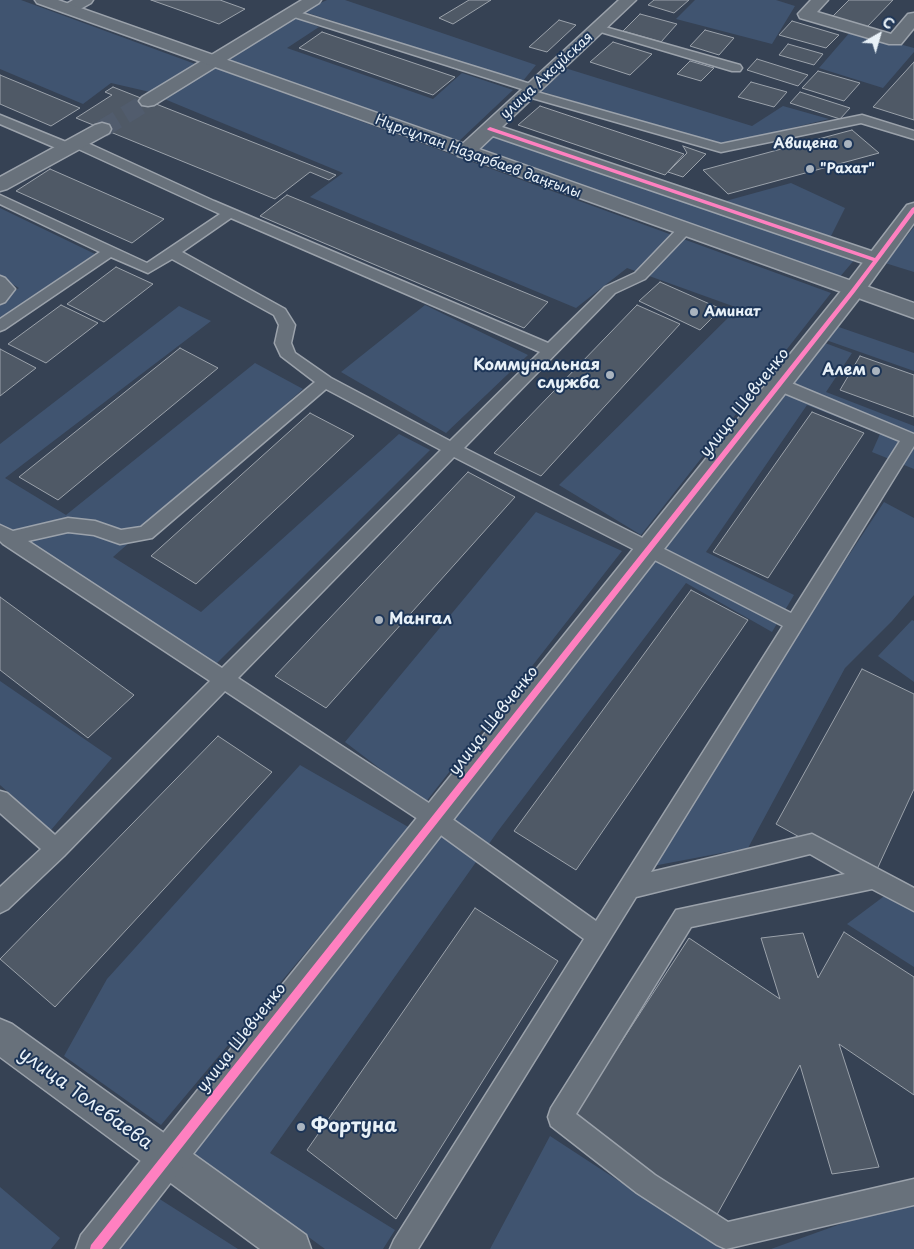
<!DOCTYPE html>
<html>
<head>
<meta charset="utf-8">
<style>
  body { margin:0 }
  #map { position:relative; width:914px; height:1249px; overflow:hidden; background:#364254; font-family:"Playpen Sans",sans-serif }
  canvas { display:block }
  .north { position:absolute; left:854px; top:10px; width:50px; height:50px; -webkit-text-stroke:4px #1d3557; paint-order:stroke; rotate:38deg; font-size:14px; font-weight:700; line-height:20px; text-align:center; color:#e8f1f8 }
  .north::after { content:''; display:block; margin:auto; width:18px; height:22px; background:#e8f1f8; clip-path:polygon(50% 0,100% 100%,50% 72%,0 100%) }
</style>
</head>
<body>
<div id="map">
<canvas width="914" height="1249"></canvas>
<div class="north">С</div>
</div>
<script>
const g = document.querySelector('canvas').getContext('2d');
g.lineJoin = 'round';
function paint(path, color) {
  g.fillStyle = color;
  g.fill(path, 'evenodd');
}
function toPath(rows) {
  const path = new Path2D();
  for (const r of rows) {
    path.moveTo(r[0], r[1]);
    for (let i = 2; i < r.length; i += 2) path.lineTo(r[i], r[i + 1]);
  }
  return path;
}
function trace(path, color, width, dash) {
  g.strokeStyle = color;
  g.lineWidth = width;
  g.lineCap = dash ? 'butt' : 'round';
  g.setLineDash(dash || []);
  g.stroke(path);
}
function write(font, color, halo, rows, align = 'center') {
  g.font = font + ' "Playpen Sans",sans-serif';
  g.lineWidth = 4;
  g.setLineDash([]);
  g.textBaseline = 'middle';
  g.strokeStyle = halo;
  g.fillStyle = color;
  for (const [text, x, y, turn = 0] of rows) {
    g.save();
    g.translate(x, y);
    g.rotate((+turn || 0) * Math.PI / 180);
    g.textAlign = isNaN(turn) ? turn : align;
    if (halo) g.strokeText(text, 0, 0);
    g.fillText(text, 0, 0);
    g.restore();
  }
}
paint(toPath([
  [0,0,21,0,198,65,150,92,111,83,83,104,0,69],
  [327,0,345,0,536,65,522,82,302,11],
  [695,0,776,0,795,6,772,44,676,19],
  [293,17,319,27,287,48,433,99,462,73,513,90,458,142,228,61],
  [851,31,914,48,914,52,883,88,819,68],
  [215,68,831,293,641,535,559,485,738,308,627,268,576,308,310,197,343,173,162,98],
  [565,68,752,126,783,106,829,119,720,145,540,91],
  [495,134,856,258,838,279,475,152],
  [791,183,845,208,829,240,722,202],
  [0,208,95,254,0,318,0,301,19,288,0,277],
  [914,227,914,272,885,263],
  [425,305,528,355,446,433,341,372],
  [179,306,211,321,5,478,66,515,255,363,303,389,113,557,201,612,399,434,430,450,213,667,0,528,0,444],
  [833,325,914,353,914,371,823,339],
  [825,343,852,353,826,392,914,426,914,469,872,452,880,434,807,405,706,552,794,595,772,632,686,583,498,831,270,1153,395,1230,383,1249,325,1249,188,1149],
  [884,502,914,518,914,595,892,621,845,668,748,848,642,868],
  [536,512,622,551,425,803,345,742],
  [912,620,914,621,914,682,878,656],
  [0,681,112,758,51,830,0,785],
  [300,765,410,828,161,1125,64,1056,107,979],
  [887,894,914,910,914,967,847,924],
  [550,1136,723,1249,490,1249],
  [0,1187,60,1238,51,1249,0,1249],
  [158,1198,238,1249,120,1249],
  [914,1205,914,1249,771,1249,885,1208]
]), '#405470');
const building = toPath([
  [151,0,220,0,245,9,219,24,151,0],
  [469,0,491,0,453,24,439,18,469,0],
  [654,0,689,0,674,13,648,5,654,0],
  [849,0,893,0,867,27,832,17,849,0],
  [640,14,677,24,661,42,623,31,640,14],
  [559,20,576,25,547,52,529,47,559,20],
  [792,21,839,35,826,48,779,35,792,21],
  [705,30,734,38,719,55,690,46,705,30],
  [322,32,455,77,433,95,299,48,322,32],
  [613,42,652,54,630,75,590,62,613,42],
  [788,44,823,54,814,65,779,55,788,44],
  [757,59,808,75,798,86,747,70,757,59],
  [690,61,714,68,701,81,677,74,690,61],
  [914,62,914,120,873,107,914,62],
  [818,71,860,83,844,101,802,88,818,71],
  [0,75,80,108,51,126,0,104,0,75],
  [751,82,787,92,774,107,738,97,751,82],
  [113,87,336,175,329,180,310,172,275,199,76,118,112,95,105,92,113,87],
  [800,92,850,108,840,119,790,103,800,92],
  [540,106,684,154,665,175,518,125,540,106],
  [852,130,879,153,728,194,703,170,852,130],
  [683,146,706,154,683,177,668,172,687,153,683,146],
  [50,169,164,219,132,243,16,191,50,169],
  [287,195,548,302,524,328,260,216,287,195],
  [116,267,153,284,104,322,67,304,116,267],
  [660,282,721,309,700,330,639,301,660,282],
  [61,305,98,323,46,363,8,344,61,305],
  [637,305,680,324,541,476,494,453,637,305],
  [180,348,218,368,58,500,19,477,180,348],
  [0,349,36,368,0,396,0,349],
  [860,356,914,375,914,417,840,390,860,356],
  [812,412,864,433,768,578,713,552,812,412],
  [310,413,354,436,196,584,151,556,310,413],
  [468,472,515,497,326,708,275,676,468,472],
  [691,590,748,620,576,870,514,831,691,590],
  [0,597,134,695,88,738,0,670,0,597],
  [862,669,914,694,914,789,873,878,776,824,862,669],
  [218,736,272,772,55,1007,0,959,218,736],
  [475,908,558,961,396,1219,307,1150,475,908],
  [844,932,914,977,914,1095,839,1044,879,1167,832,1174,800,1065,714,1220,575,1113,689,938,780,999,761,938,803,933,818,978,844,932]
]);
paint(building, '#4f5966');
trace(building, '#9ba2ab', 1);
trace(toPath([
  [102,129,148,101]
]), '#515c6d', 18, [18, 9]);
const service = toPath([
  [292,10,537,86,539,89,537,92,721,144,862,115,914,131,914,139,861,123,721,152,525,96,523,93,525,90,288,15,286,13,288,11,292,10],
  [598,25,740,65,742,68,740,71,732,71,594,30,592,28,598,25],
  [0,115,71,144,71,140,81,140,214,201,548,343,605,287,635,273,679,227,689,227,691,230,689,233,645,279,615,293,464,448,791,613,900,441,772,388,770,384,772,380,778,379,784,380,914,434,914,446,651,872,812,834,914,888,914,911,872,889,691,927,576,1114,655,1175,728,1222,914,1179,914,1205,726,1249,717,1245,637,1193,551,1126,548,1117,551,1108,676,910,845,874,810,854,636,897,418,1249,390,1249,394,1240,584,939,427,825,225,691,64,856,8,909,0,913,0,887,41,849,0,813,0,791,7,793,55,835,210,681,3,544,0,541,0,525,13,531,68,518,95,521,121,530,141,527,315,382,281,356,275,343,279,325,274,315,172,259,148,273,111,257,5,329,0,331,0,319,100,252,0,204,0,195,147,263,220,214,74,147,73,151,63,151,0,124,0,115],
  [231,218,540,352,450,441,331,378,295,353,291,343,295,325,285,309,182,252,231,218],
  [326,389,441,450,222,668,28,541,68,532,94,535,120,544,152,538,326,389],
  [454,457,783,626,596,921,441,811,238,678,454,457],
  [0,276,5,278,15,289,5,302,0,304,0,276]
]);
const minor = toPath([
  [73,0,93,0,91,3,75,12,63,12,61,9,63,6,73,0],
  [302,0,321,0,319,3,154,105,148,106,142,105,139,101,142,97,302,0],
  [619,0,636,0,502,127,883,255,886,260,883,265,876,266,869,265,493,136,472,156,465,158,458,156,455,152,458,148,619,0],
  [811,0,828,0,817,12,891,34,908,14,914,13,914,28,901,44,889,44,800,18,798,14,811,0],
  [102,123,109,125,111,129,109,133,7,189,0,191,0,177,95,125,102,123],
  [0,1019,12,1024,306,1235,311,1249,260,1249,0,1057,0,1019]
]);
const tertiary = toPath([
  [914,203,914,223,861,296,119,1249,76,1249,81,1235,845,286,907,205,914,203]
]);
const secondary = toPath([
  [35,0,58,0,914,303,914,318,37,3,35,0]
]);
trace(service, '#9ba2ab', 3);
trace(minor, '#9ba2ab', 3);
trace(tertiary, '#9ba2ab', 3);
trace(secondary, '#9ba2ab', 3);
paint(service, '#68717b');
paint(minor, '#68717b');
paint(tertiary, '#68717b');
paint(secondary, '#68717b');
paint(toPath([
  [490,127,875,258,912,208,914,207,914,213,855,292,102,1249,90,1249,91,1245,851,290,873,261,488,130,487,129,490,127]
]), '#ff80c0');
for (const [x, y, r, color] of [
  [848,144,5,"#aab4bf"],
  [810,169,5,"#aab4bf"],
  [694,312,5,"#aab4bf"],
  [876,371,5,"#aab4bf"],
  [610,375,5,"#aab4bf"],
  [379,620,5,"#aab4bf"],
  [301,1127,5,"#aab4bf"]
]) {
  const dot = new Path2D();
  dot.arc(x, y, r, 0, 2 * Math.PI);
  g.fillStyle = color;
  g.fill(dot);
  trace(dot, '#1d3557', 2);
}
write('14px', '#e8f1f8', '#1d3557', [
  ["улица Аксуйская",547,76,-43],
  ["Нұрсұлтан Назарбаев даңғылы",478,157,20]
]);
write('bold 14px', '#e8f1f8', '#1d3557', [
  ["Авицена",838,144,"right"],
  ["\"Рахат\"",820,169],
  ["Аминат",704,312]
], 'left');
write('bold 16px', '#e8f1f8', '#1d3557', [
  ["Коммунальная",600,366],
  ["служба",600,384],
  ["Алем",866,371],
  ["Мангал",389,620,"left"]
], 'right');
write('16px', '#e8f1f8', '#1d3557', [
  ["улица Шевченко",745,403,-52],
  ["улица Шевченко",494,721,-52],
  ["улица Шевченко",242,1038,-52]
]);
write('19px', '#e8f1f8', '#1d3557', [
  ["улица Толебаева",85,1099,36]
]);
write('bold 19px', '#e8f1f8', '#1d3557', [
  ["Фортуна",311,1127]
], 'left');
</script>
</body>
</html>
